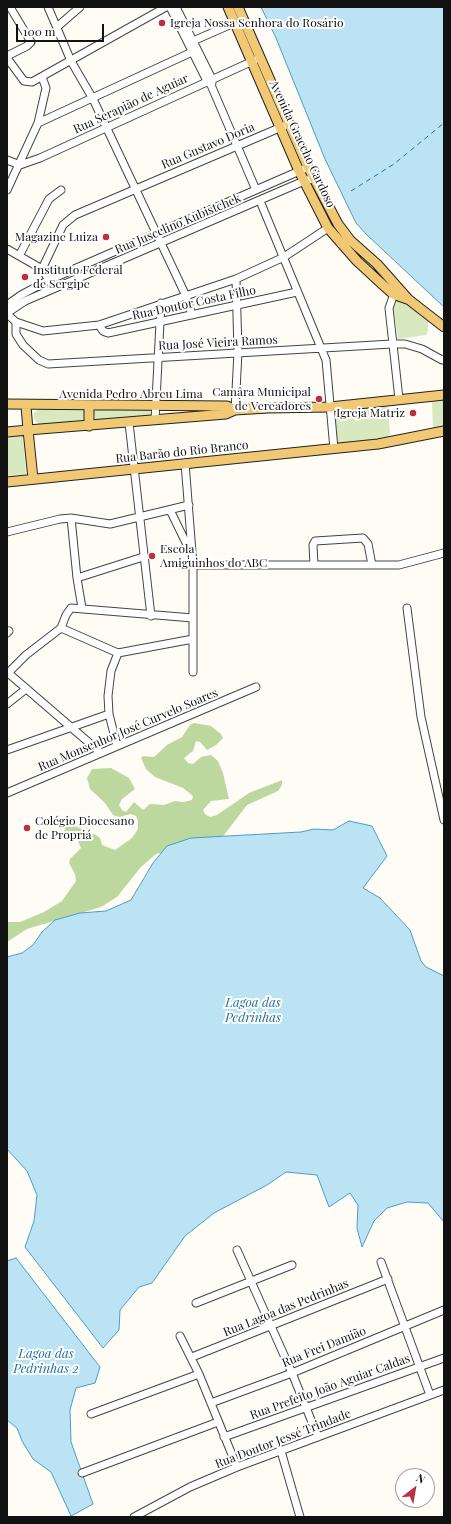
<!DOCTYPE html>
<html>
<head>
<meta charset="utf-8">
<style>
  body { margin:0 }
  #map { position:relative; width:451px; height:1524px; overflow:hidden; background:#fefcf5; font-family:"Playfair Display",serif }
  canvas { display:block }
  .frame { position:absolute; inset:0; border:8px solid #111; pointer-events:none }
  .north { position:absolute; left:395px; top:1468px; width:40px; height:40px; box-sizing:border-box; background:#fff; border:1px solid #a0a0a0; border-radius:50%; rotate:31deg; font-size:11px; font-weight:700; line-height:16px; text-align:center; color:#111 }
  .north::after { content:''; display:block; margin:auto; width:14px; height:18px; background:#bb2f40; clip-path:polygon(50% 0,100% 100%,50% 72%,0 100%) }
  .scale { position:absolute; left:16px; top:24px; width:88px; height:18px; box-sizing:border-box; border:2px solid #111; border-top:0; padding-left:5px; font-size:12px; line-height:14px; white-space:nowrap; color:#111; -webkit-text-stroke:3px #fff; paint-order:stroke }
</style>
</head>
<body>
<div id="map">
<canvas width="451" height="1524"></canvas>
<div class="frame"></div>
<div class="north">N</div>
<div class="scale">100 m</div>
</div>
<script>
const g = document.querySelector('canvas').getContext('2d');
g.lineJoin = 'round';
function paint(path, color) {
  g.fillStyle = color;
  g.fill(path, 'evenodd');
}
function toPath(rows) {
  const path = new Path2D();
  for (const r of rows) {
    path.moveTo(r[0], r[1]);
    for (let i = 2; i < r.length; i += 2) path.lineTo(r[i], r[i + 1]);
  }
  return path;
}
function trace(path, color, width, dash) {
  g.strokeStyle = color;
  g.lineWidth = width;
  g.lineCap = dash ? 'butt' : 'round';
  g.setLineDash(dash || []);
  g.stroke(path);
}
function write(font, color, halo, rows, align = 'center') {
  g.font = font + ' "Playfair Display",serif';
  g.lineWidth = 4;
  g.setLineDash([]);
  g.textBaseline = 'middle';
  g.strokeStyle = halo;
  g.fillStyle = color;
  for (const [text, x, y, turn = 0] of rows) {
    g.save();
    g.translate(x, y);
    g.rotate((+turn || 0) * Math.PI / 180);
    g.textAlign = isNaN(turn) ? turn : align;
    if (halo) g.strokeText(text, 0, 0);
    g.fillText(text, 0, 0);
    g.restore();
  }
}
paint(toPath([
  [397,300,404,300,428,319,428,331,426,335,398,339,393,305],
  [444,399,444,427,433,429,432,401],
  [385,405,388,406,390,434,387,438,336,444,336,411],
  [41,407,82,408,85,412,85,419,81,422,40,426,34,419,34,413],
  [97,409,148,409,151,413,149,417,96,420,94,412],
  [23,434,26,474,7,476,7,435]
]), '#d8e8bf');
paint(toPath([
  [194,723,211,726,221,734,223,738,216,745,207,750,200,742,196,741,193,751,184,758,188,763,193,764,201,757,211,755,218,761,223,773,229,799,211,801,203,810,205,814,210,817,217,815,249,793,282,780,282,785,278,791,247,805,221,839,156,854,141,867,117,897,101,907,27,929,7,942,7,922,20,922,44,912,62,901,76,881,75,874,69,863,70,859,81,848,78,841,65,832,64,825,70,824,96,835,100,838,102,845,115,850,132,838,138,829,138,821,136,816,131,814,119,817,113,815,105,803,90,789,87,778,92,769,111,768,129,778,135,789,122,799,119,805,122,810,126,812,134,802,143,810,150,804,164,805,175,801,183,802,192,800,193,796,183,788,155,777,146,769,141,758,143,756,154,757,167,745,182,737,190,725]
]), '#bdd89f');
const water = toPath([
  [261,7,444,7,444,307,367,235,356,223,325,159,276,38,261,7],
  [349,821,372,826,387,856,363,888,380,898,410,930,421,961,426,967,444,976,444,1222,428,1203,407,1202,387,1208,374,1221,362,1247,357,1228,358,1205,350,1193,329,1207,317,1175,286,1172,267,1185,214,1213,185,1236,152,1283,139,1287,120,1310,119,1330,103,1348,25,1247,34,1221,37,1195,27,1171,7,1149,7,957,22,953,33,945,42,932,55,920,80,913,106,911,131,900,153,863,167,846,191,838,301,832,314,829,333,830,349,821],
  [16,1258,100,1367,95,1383,76,1388,70,1410,71,1442,93,1504,71,1516,51,1472,33,1459,22,1441,17,1428,7,1420,7,1261,16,1258]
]);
paint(water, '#bce3f3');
trace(water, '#479ec7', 1);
trace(toPath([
  [351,191,394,164,444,123]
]), '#1f709e', 1, [5, 4]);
const minor = toPath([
  [48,7,71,61,93,99,186,296,192,315],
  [170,7,207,81,211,85,256,190],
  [176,7,212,79,212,83],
  [57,27,80,7],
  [193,41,234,23],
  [7,56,27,46,31,42,10,7],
  [7,58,24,81,32,82,166,7],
  [38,123,192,52],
  [7,160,20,165,40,158,255,60],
  [7,190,38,123,46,88,42,77],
  [260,201,326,360,334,449],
  [7,249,42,269,49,280],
  [19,256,49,199,61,190],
  [42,269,63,225,75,215,284,126],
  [395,291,389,308,399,399],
  [7,305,21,295,49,280,304,169],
  [7,313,25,301,304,181,315,178],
  [7,314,16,322,43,331,99,325,236,279,284,257,328,228],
  [16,322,16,334,23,345,39,360,48,364,392,344,405,344,422,349,442,360,444,359],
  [99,325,103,331,108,333,297,292],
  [235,410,238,352,236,279],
  [155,420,161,303],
  [129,423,151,616],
  [185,463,193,565,193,672],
  [170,510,190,551],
  [71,518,77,578,82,608],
  [7,532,60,519,71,518,110,524,189,505],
  [193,565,399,565,444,553],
  [314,565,313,545,315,541,363,538,368,544,372,565],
  [77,578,143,557],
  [407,608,421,717,444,820],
  [61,628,118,653,193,639],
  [7,633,9,631],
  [7,672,101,753],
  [8,673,26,655,61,628,66,615,71,608,193,618],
  [7,704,26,689],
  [117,746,109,714,108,696,111,671,118,653],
  [7,750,109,714],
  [7,793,256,687],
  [237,1250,292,1373,318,1437],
  [381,1262,430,1395],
  [196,1303,292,1265],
  [180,1336,199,1374,237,1467],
  [192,1357,388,1279],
  [211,1403,292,1373,444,1310],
  [91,1414,199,1374],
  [224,1437,444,1358],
  [281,1451,300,1517],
  [82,1473,218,1422],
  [134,1517,190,1487,237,1467,444,1390]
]);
const major = toPath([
  [228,7,299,171,328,228,357,261,384,286,393,294,407,299],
  [238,7,308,167,338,224,350,240,377,264,408,299,444,327],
  [7,404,227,406,235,410],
  [89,406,89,426],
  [7,432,28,430,26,406],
  [33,479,28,430,226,414,235,410,268,408,330,407,444,395],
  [7,482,378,444,444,431]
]);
trace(minor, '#444', 9);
trace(major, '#222', 11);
trace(minor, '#fff', 7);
trace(major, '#f1c873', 9);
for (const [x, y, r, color] of [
  [162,23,4,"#bb2f40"],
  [106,237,4,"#bb2f40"],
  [25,277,4,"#bb2f40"],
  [319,399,4,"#bb2f40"],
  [413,413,4,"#bb2f40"],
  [152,556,4,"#bb2f40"],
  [27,828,4,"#bb2f40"]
]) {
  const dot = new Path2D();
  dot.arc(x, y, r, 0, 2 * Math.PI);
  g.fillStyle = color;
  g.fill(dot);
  trace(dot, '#fff', 1.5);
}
write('12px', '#111', '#fff', [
  ["Igreja Nossa Senhora do Rosário",170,23],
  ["Magazine Luiza",98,237,"right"],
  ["Instituto Federal",33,270],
  ["de Sergipe",33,284],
  ["Camâra Municipal",311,392,"right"],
  ["de Vereadores",311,406,"right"],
  ["Igreja Matriz",405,413,"right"],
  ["Escola",160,549],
  ["Amiguinhos do ABC",160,563],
  ["Colégio Diocesano",35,821],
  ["de Propriá",35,835]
], 'left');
write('12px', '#111', '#fff', [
  ["Rua Serapião de Aguiar",131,104,-25],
  ["Avenida Graccho Cardoso",302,144,65],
  ["Rua Gustavo Doria",208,146,-23],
  ["Rua Juscelino Kubistchek",178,224,-23],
  ["Rua Doutor Costa Filho",194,303,-12],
  ["Rua José Vieira Ramos",218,343,-3],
  ["Avenida Pedro Abreu Lima",131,394],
  ["Rua Barão do Rio Branco",182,452,-6],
  ["Rua Monsenhor José Curvelo Soares",128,730,-23],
  ["Rua Lagoa das Pedrinhas",286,1308,-22],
  ["Rua Frei Damião",324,1347,-22],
  ["Rua Prefeito João Aguiar Caldas",330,1387,-20],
  ["Rua Doutor Jessé Trindade",283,1439,-21]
]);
write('italic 13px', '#1f709e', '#fff', [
  ["Lagoa das",253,1003],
  ["Pedrinhas",253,1018],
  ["Lagoa das",46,1354],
  ["Pedrinhas 2",46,1369]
]);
</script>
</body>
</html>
